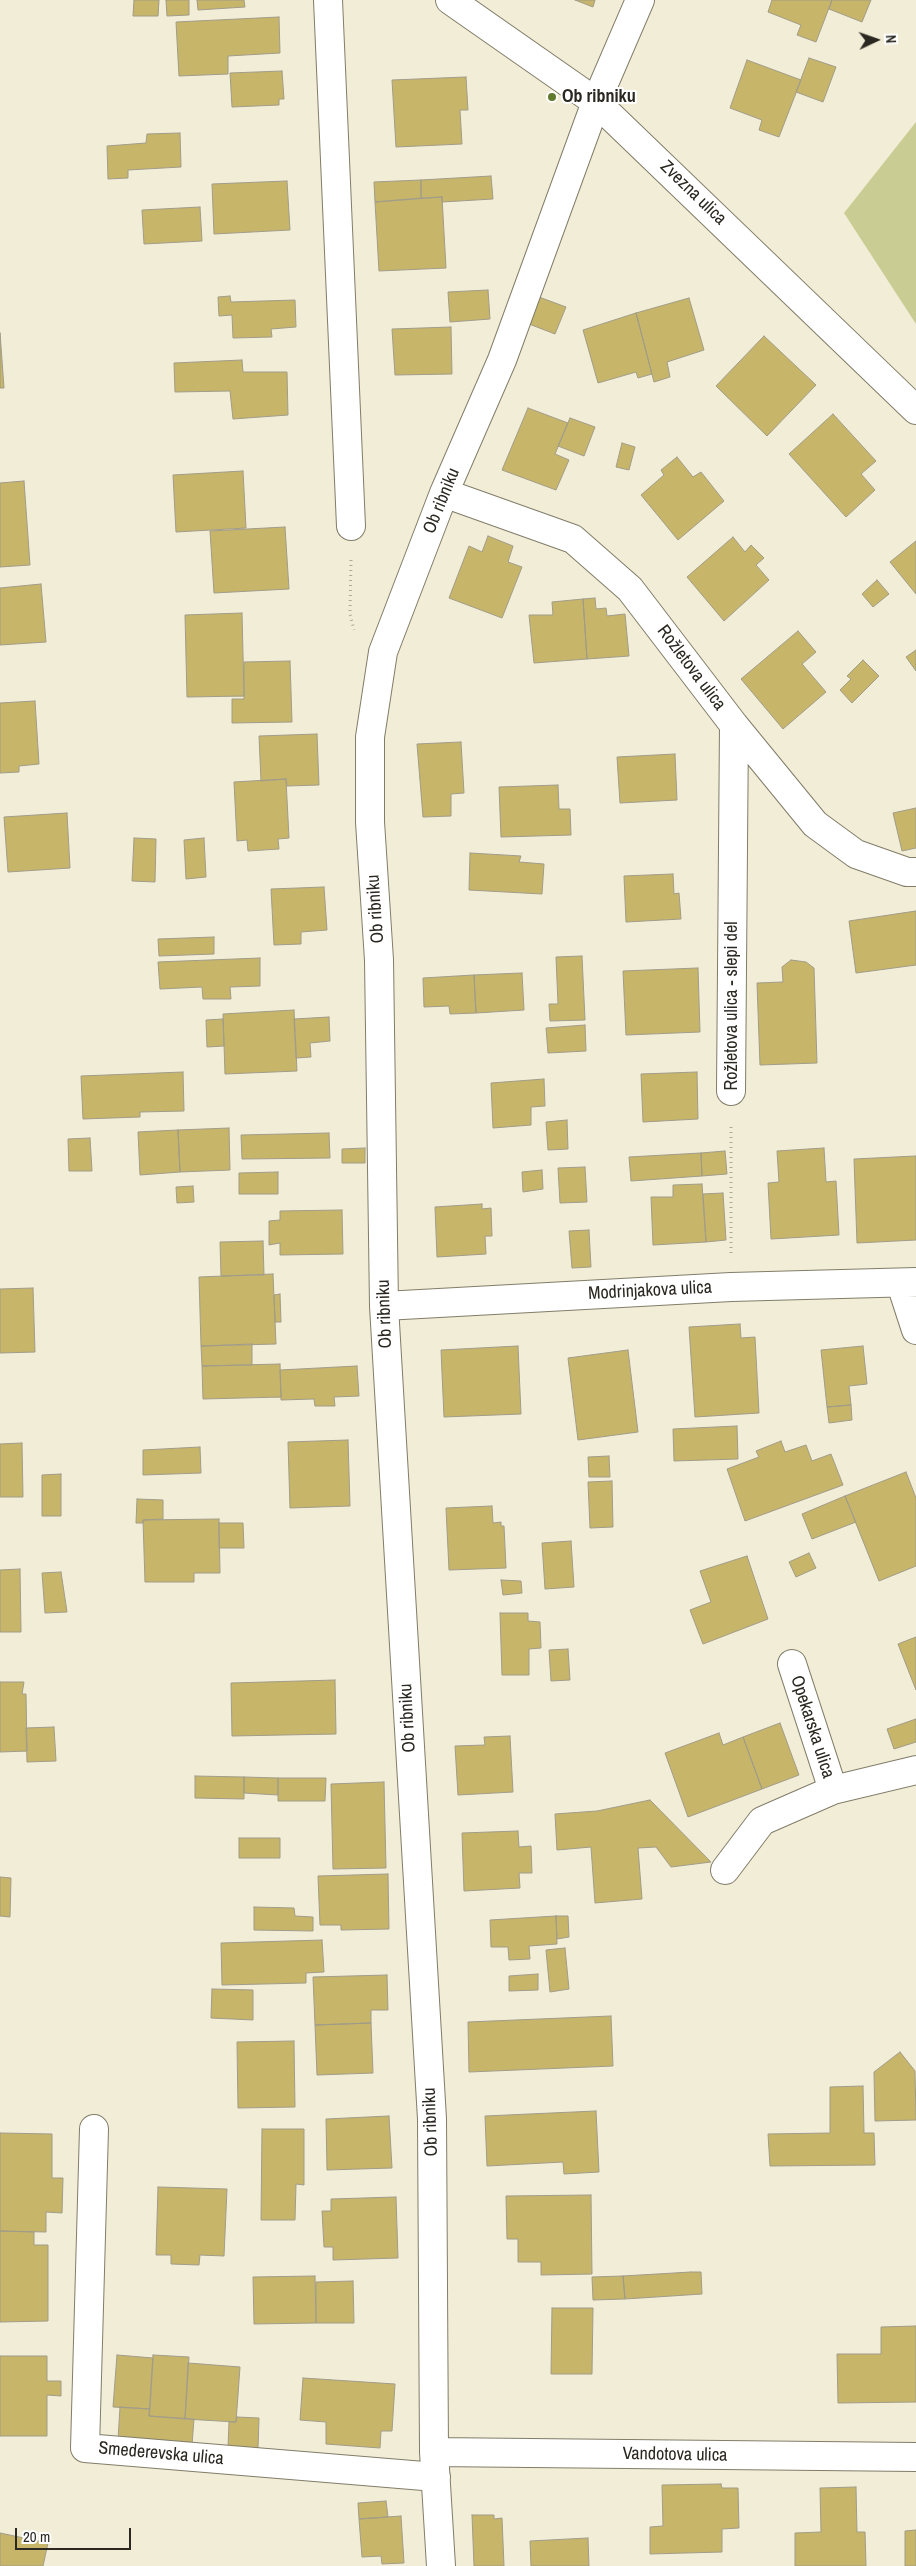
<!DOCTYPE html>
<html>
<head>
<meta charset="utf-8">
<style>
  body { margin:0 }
  #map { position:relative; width:916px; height:2566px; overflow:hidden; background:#f2edd7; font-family:"Archivo Narrow",sans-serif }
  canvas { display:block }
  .north { position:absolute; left:851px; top:15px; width:50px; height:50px; -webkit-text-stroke:4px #fff; paint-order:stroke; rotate:87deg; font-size:14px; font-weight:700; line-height:20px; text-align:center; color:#2a2820 }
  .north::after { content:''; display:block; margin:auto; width:18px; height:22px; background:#2a2820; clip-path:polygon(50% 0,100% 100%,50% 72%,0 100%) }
  .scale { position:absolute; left:15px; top:2528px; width:116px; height:22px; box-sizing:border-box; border:2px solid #2a2820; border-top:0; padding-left:6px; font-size:15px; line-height:18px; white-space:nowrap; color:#2a2820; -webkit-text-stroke:4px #fff; paint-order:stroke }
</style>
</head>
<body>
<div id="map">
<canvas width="916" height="2566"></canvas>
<div class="north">N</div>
<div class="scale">20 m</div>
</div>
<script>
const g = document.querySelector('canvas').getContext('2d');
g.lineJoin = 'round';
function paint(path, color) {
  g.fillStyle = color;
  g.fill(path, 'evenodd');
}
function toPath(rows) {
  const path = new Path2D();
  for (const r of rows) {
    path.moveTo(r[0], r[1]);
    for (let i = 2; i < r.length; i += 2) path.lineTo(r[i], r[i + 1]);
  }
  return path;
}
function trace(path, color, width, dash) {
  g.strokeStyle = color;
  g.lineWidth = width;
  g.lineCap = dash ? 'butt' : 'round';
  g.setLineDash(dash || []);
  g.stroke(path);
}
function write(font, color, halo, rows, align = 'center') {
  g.font = font + ' "Archivo Narrow",sans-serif';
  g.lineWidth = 4;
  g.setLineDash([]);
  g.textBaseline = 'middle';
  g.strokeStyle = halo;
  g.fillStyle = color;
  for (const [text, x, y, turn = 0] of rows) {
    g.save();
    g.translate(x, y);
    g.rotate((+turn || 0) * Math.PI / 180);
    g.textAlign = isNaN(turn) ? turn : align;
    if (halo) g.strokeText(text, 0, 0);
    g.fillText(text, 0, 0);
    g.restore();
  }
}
paint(toPath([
  [916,122,916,324,844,213]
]), '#c9cd94');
const building = toPath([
  [134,0,159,0,158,16,133,16,134,0],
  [166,0,189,0,189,15,167,16,166,0],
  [197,0,244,0,245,7,198,10,197,0],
  [575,0,595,0,593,7,575,0],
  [772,0,832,0,816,42,797,35,801,25,768,12,772,0],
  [832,0,871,0,862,22,829,9,832,0],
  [279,17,280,53,228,56,228,74,179,76,176,22,279,17],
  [809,58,836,67,823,102,796,92,809,58],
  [747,60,801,80,779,137,759,130,762,120,730,108,747,60],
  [282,71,284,99,279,99,279,105,232,107,230,73,282,71],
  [466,77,468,110,460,110,462,144,396,147,392,80,466,77],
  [180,133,181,167,128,170,128,178,108,179,107,146,146,143,147,134,180,133],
  [491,176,493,199,442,202,442,197,421,198,421,180,491,176],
  [421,180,421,198,375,202,374,182,421,180],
  [287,181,290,230,214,234,212,184,287,181],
  [442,197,446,268,379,271,375,202,442,197],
  [200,207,202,241,144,244,142,210,200,207],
  [488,290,490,319,450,322,448,292,488,290],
  [230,296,231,302,295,300,296,327,271,329,272,337,233,338,232,315,219,316,218,297,230,296],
  [539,297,566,307,555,334,529,324,539,297],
  [689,298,704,350,667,362,670,377,654,382,636,313,689,298],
  [636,313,652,374,638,378,636,372,598,383,583,330,636,313],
  [451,327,452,374,395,375,392,329,451,327],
  [0,333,4,388,0,388,0,333],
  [764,336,816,385,767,436,716,386,764,336],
  [242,360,243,372,287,372,288,415,233,419,230,391,175,392,174,363,242,360],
  [528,408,568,423,555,454,569,460,556,490,502,470,528,408],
  [833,414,876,461,861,474,875,490,846,517,789,454,833,414],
  [570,418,595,427,584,456,558,446,570,418],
  [622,443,635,447,629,470,616,467,622,443],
  [677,457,693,477,701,472,724,501,678,540,641,495,664,475,661,470,677,457],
  [243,471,246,528,176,532,173,475,243,471],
  [24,481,30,565,0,567,0,483,24,481],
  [285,527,289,589,214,593,210,531,285,527],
  [488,536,513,546,508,562,522,567,502,618,449,598,469,546,482,552,488,536],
  [733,537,745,552,751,545,764,558,756,565,769,580,724,621,687,577,733,537],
  [916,541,916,594,890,562,916,541],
  [877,580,889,594,873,607,862,594,877,580],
  [41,584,46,642,0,645,0,588,41,584],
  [595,598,596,609,606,608,607,616,625,614,629,656,587,659,583,599,595,598],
  [583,599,587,659,534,663,529,615,553,615,552,602,583,599],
  [242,613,244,696,187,697,185,615,242,613],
  [798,631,816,652,802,664,826,692,783,729,741,679,798,631],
  [916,650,916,671,906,657,916,650],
  [863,660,879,676,852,703,840,690,851,679,847,676,863,660],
  [290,661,292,722,232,723,232,699,244,699,244,662,290,661],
  [35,701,39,764,19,766,19,772,0,773,0,703,35,701],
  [317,734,319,785,287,786,286,779,261,781,259,736,317,734],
  [461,742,464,793,451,794,451,816,423,817,417,744,461,742],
  [675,754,677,800,620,803,617,757,675,754],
  [286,779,289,838,278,839,279,849,248,851,247,840,237,841,234,782,286,779],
  [558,785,559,809,570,809,571,835,501,837,499,787,558,785],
  [916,808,916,848,902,851,893,813,916,808],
  [67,813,70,868,8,872,4,817,67,813],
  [134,838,156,839,155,882,132,881,134,838],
  [204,838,206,877,186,879,184,840,204,838],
  [470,853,521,856,519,862,544,864,542,894,469,890,470,853],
  [673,874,674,894,679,893,681,919,626,922,624,876,673,874],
  [324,887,327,930,301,932,301,944,274,945,271,889,324,887],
  [916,911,916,965,856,973,849,921,916,911],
  [214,937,214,954,159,956,158,939,214,937],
  [582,956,585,1020,550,1021,549,1004,558,1004,556,957,582,956],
  [260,958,260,986,230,987,231,999,203,999,202,987,160,989,158,962,260,958],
  [791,960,806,962,814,968,817,1063,760,1065,757,983,783,982,782,967,791,960],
  [698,968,700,1032,626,1035,623,971,698,968],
  [522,973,524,1010,476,1013,474,975,522,973],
  [474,975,476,1013,450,1014,449,1006,424,1007,423,978,474,975],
  [294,1010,297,1071,225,1074,223,1014,294,1010],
  [329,1017,330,1041,310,1043,311,1057,296,1058,294,1019,329,1017],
  [223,1019,224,1046,207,1047,206,1020,223,1019],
  [585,1025,586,1051,548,1053,546,1028,585,1025],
  [183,1072,184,1111,140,1112,140,1117,83,1119,81,1076,183,1072],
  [697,1072,698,1119,643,1122,641,1074,697,1072],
  [544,1079,545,1106,531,1107,531,1125,493,1128,491,1083,544,1079],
  [567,1120,568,1149,548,1150,546,1122,567,1120],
  [229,1128,230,1170,180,1172,178,1130,229,1128],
  [178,1130,180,1172,140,1175,138,1132,178,1130],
  [329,1133,330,1158,242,1159,241,1135,329,1133],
  [90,1138,92,1171,69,1171,68,1139,90,1138],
  [365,1148,365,1163,342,1163,342,1149,365,1148],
  [824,1148,826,1182,836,1181,839,1235,771,1239,768,1183,779,1182,777,1151,824,1148],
  [725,1151,727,1174,702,1176,701,1153,725,1151],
  [701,1153,702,1176,631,1181,629,1157,701,1153],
  [916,1156,916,1240,857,1243,854,1159,916,1156],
  [585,1167,587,1202,560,1203,558,1168,585,1167],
  [542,1170,543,1189,523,1192,522,1172,542,1170],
  [278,1172,278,1194,239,1194,239,1173,278,1172],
  [702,1184,706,1242,653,1245,651,1197,673,1197,673,1185,702,1184],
  [193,1186,194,1202,177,1203,176,1187,193,1186],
  [723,1193,726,1240,706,1242,703,1194,723,1193],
  [482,1204,482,1209,491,1208,492,1236,485,1236,486,1254,437,1257,435,1207,482,1204],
  [342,1210,343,1254,280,1255,280,1243,269,1245,269,1221,280,1220,280,1211,342,1210],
  [589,1230,591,1267,572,1268,569,1231,589,1230],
  [263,1241,264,1275,221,1276,220,1242,263,1241],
  [273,1274,276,1344,201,1346,199,1277,273,1274],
  [33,1288,35,1352,0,1353,0,1289,33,1288],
  [280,1294,281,1322,275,1322,274,1295,280,1294],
  [740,1324,741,1338,755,1337,759,1413,695,1417,689,1327,740,1324],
  [252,1344,252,1365,202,1366,201,1346,252,1344],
  [518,1346,521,1414,444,1417,441,1350,518,1346],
  [863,1346,867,1384,849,1386,851,1405,827,1407,821,1350,863,1346],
  [628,1350,638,1432,578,1440,568,1358,628,1350],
  [280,1364,281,1397,203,1399,202,1366,280,1364],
  [357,1366,359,1396,334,1397,335,1406,315,1406,314,1399,281,1400,280,1370,357,1366],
  [851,1405,852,1420,829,1423,827,1407,851,1405],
  [737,1426,738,1459,674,1461,673,1429,737,1426],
  [348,1440,350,1506,290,1508,288,1442,348,1440],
  [781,1441,785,1452,806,1445,812,1461,831,1454,843,1485,745,1521,727,1469,759,1457,756,1451,781,1441],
  [22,1443,23,1497,0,1497,0,1444,22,1443],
  [200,1447,201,1473,143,1475,143,1450,200,1447],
  [609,1456,610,1477,589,1477,588,1457,609,1456],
  [906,1472,916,1498,916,1566,879,1581,845,1496,906,1472],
  [61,1474,61,1516,42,1516,42,1475,61,1474],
  [612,1481,613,1527,590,1528,588,1482,612,1481],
  [845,1496,856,1522,812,1539,802,1514,845,1496],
  [137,1499,163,1500,163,1519,143,1520,143,1523,136,1523,137,1499],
  [492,1506,493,1523,501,1522,501,1526,504,1526,506,1568,449,1570,446,1508,492,1506],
  [219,1519,220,1573,194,1573,194,1582,145,1582,143,1520,219,1519],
  [219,1523,243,1523,244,1548,219,1548,219,1523],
  [571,1541,574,1587,545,1589,542,1543,571,1541],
  [809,1553,816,1568,796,1577,789,1562,809,1553],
  [747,1556,768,1619,703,1644,690,1610,711,1602,700,1571,747,1556],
  [20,1569,21,1632,0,1632,0,1570,20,1569],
  [61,1572,67,1612,45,1613,42,1573,61,1572],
  [501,1580,521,1581,522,1593,503,1595,501,1580],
  [500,1613,528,1613,528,1621,540,1622,541,1648,529,1649,529,1675,502,1675,500,1613],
  [916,1637,916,1690,898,1644,916,1637],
  [568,1649,570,1680,551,1681,549,1650,568,1649],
  [335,1680,336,1734,232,1736,231,1683,335,1680],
  [0,1682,24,1682,22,1694,26,1694,27,1751,0,1752,0,1682],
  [916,1719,916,1742,894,1749,887,1729,916,1719],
  [780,1723,799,1775,762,1789,743,1737,780,1723],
  [54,1727,56,1761,27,1762,26,1728,54,1727],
  [719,1733,723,1745,743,1737,762,1789,688,1817,665,1753,719,1733],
  [510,1736,513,1792,458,1795,455,1746,485,1745,484,1737,510,1736],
  [195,1776,244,1777,244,1799,195,1798,195,1776],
  [244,1777,278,1778,278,1795,244,1793,244,1777],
  [278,1778,326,1778,325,1801,278,1801,278,1778],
  [384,1782,386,1868,333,1869,331,1784,384,1782],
  [650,1800,711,1862,671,1867,656,1847,638,1848,642,1899,595,1903,591,1847,557,1850,555,1814,597,1811,650,1800],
  [518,1831,519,1847,531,1846,532,1873,519,1873,520,1888,464,1891,462,1833,518,1831],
  [239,1838,280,1838,280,1858,239,1858,239,1838],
  [388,1874,389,1929,341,1930,341,1925,320,1925,318,1876,388,1874],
  [0,1877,11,1878,10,1917,0,1916,0,1877],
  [254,1907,294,1908,295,1916,313,1917,313,1931,254,1930,254,1907],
  [556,1916,568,1916,569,1937,557,1939,556,1916],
  [556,1916,557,1944,529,1946,530,1959,509,1960,508,1947,491,1947,490,1920,556,1916],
  [322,1940,324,1972,306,1973,306,1983,222,1985,221,1943,322,1940],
  [565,1948,569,1989,550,1992,546,1950,565,1948],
  [538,1974,538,1990,509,1991,509,1976,538,1974],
  [387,1975,388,2010,371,2010,371,2023,315,2025,313,1977,387,1975],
  [212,1989,253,1990,253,2020,211,2018,212,1989],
  [611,2016,613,2066,469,2072,468,2022,611,2016],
  [371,2023,373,2073,317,2075,315,2025,371,2023],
  [294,2041,295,2107,238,2108,237,2042,294,2041],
  [900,2052,915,2071,916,2120,875,2121,874,2072,900,2052],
  [863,2086,864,2133,874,2133,875,2165,770,2166,768,2134,830,2133,830,2087,863,2086],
  [596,2111,599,2172,564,2174,563,2162,487,2166,485,2116,596,2111],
  [389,2116,392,2168,327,2170,326,2119,389,2116],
  [262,2129,304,2129,304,2185,296,2184,295,2220,261,2220,262,2129],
  [0,2133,52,2134,52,2178,63,2178,62,2213,46,2212,46,2232,0,2231,0,2133],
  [158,2187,227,2189,224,2256,200,2255,199,2265,171,2264,171,2255,156,2255,158,2187],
  [591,2195,592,2274,541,2275,541,2262,518,2262,518,2239,507,2239,506,2196,591,2195],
  [396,2197,398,2258,333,2260,333,2247,324,2247,322,2211,331,2211,331,2199,396,2197],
  [0,2231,34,2232,34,2245,48,2245,48,2321,0,2322,0,2231],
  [691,2272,701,2272,702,2294,625,2299,623,2276,691,2272],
  [315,2276,316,2323,254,2324,253,2277,315,2276],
  [623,2276,625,2299,593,2300,592,2277,623,2276],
  [353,2281,354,2323,316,2323,316,2282,353,2281],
  [552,2308,593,2308,592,2374,551,2374,552,2308],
  [916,2326,916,2402,838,2403,837,2354,881,2354,881,2327,916,2326],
  [117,2355,153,2358,150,2409,113,2407,117,2355],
  [153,2355,189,2357,185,2419,149,2416,153,2355],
  [0,2356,47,2356,47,2381,61,2381,61,2396,47,2395,47,2436,0,2436,0,2356],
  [188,2363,240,2367,236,2422,185,2419,188,2363],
  [303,2378,395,2384,392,2431,381,2431,380,2448,326,2444,326,2422,300,2420,303,2378],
  [120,2407,150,2409,149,2416,194,2419,192,2445,118,2440,120,2407],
  [237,2417,259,2418,258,2449,228,2447,229,2422,236,2422,237,2417],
  [721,2484,722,2488,738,2488,739,2528,722,2529,722,2552,650,2554,650,2527,663,2526,662,2485,721,2484],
  [856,2487,857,2532,865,2532,866,2566,795,2566,795,2533,821,2532,820,2488,856,2487],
  [386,2501,388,2517,359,2519,358,2503,386,2501],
  [472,2515,494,2515,494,2519,502,2518,504,2566,474,2566,472,2515],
  [401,2516,404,2563,382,2564,381,2556,362,2557,359,2519,401,2516],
  [916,2530,916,2566,905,2566,905,2531,916,2530],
  [0,2533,48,2543,43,2566,0,2566,0,2533],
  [588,2538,589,2566,531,2566,530,2541,588,2538]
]);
paint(building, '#c7b56a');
trace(building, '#a19c88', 1);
const minor = toPath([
  [328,0,351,526],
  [450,0,596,102,916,410],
  [444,493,573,539,630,589,734,725,815,824,856,854,907,872,916,872],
  [731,1091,734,725],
  [901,1284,916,1330],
  [384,1306,731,1287,916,1282],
  [792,1664,833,1790],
  [725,1870,762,1821,833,1790,916,1770],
  [94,2129,85,2448,436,2477],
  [434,2452,916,2457],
  [441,2566,434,2452,432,2119,384,1306,379,960,370,822,370,737,383,652,444,493,502,360,596,102,640,0]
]);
trace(minor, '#817d69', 30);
trace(toPath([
  [351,560,350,614,354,630],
  [731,1253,731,1124]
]), '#aeaa99', 3, [1, 4]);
trace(minor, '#fff', 28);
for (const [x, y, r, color] of [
  [552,97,5,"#617a2d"]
]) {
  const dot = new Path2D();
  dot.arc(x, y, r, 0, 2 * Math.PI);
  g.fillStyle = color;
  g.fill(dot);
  trace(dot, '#fff', 2);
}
write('bold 18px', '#2a2820', '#fff', [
  ["Ob ribniku",562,97]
], 'left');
write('18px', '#2a2820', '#fff', [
  ["Zvezna ulica",693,193,44],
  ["Ob ribniku",442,501,-68],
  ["Rožletova ulica",691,668,53],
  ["Ob ribniku",376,909,-94],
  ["Rožletova ulica - slepi del",732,1006,-90],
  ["Modrinjakova ulica",650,1291,-3],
  ["Ob ribniku",385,1314,-92],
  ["Ob ribniku",408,1718,-93],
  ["Opekarska ulica",812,1727,72],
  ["Ob ribniku",431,2122,-92],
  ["Smederevska ulica",161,2454,5],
  ["Vandotova ulica",675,2455,1]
]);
</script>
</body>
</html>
